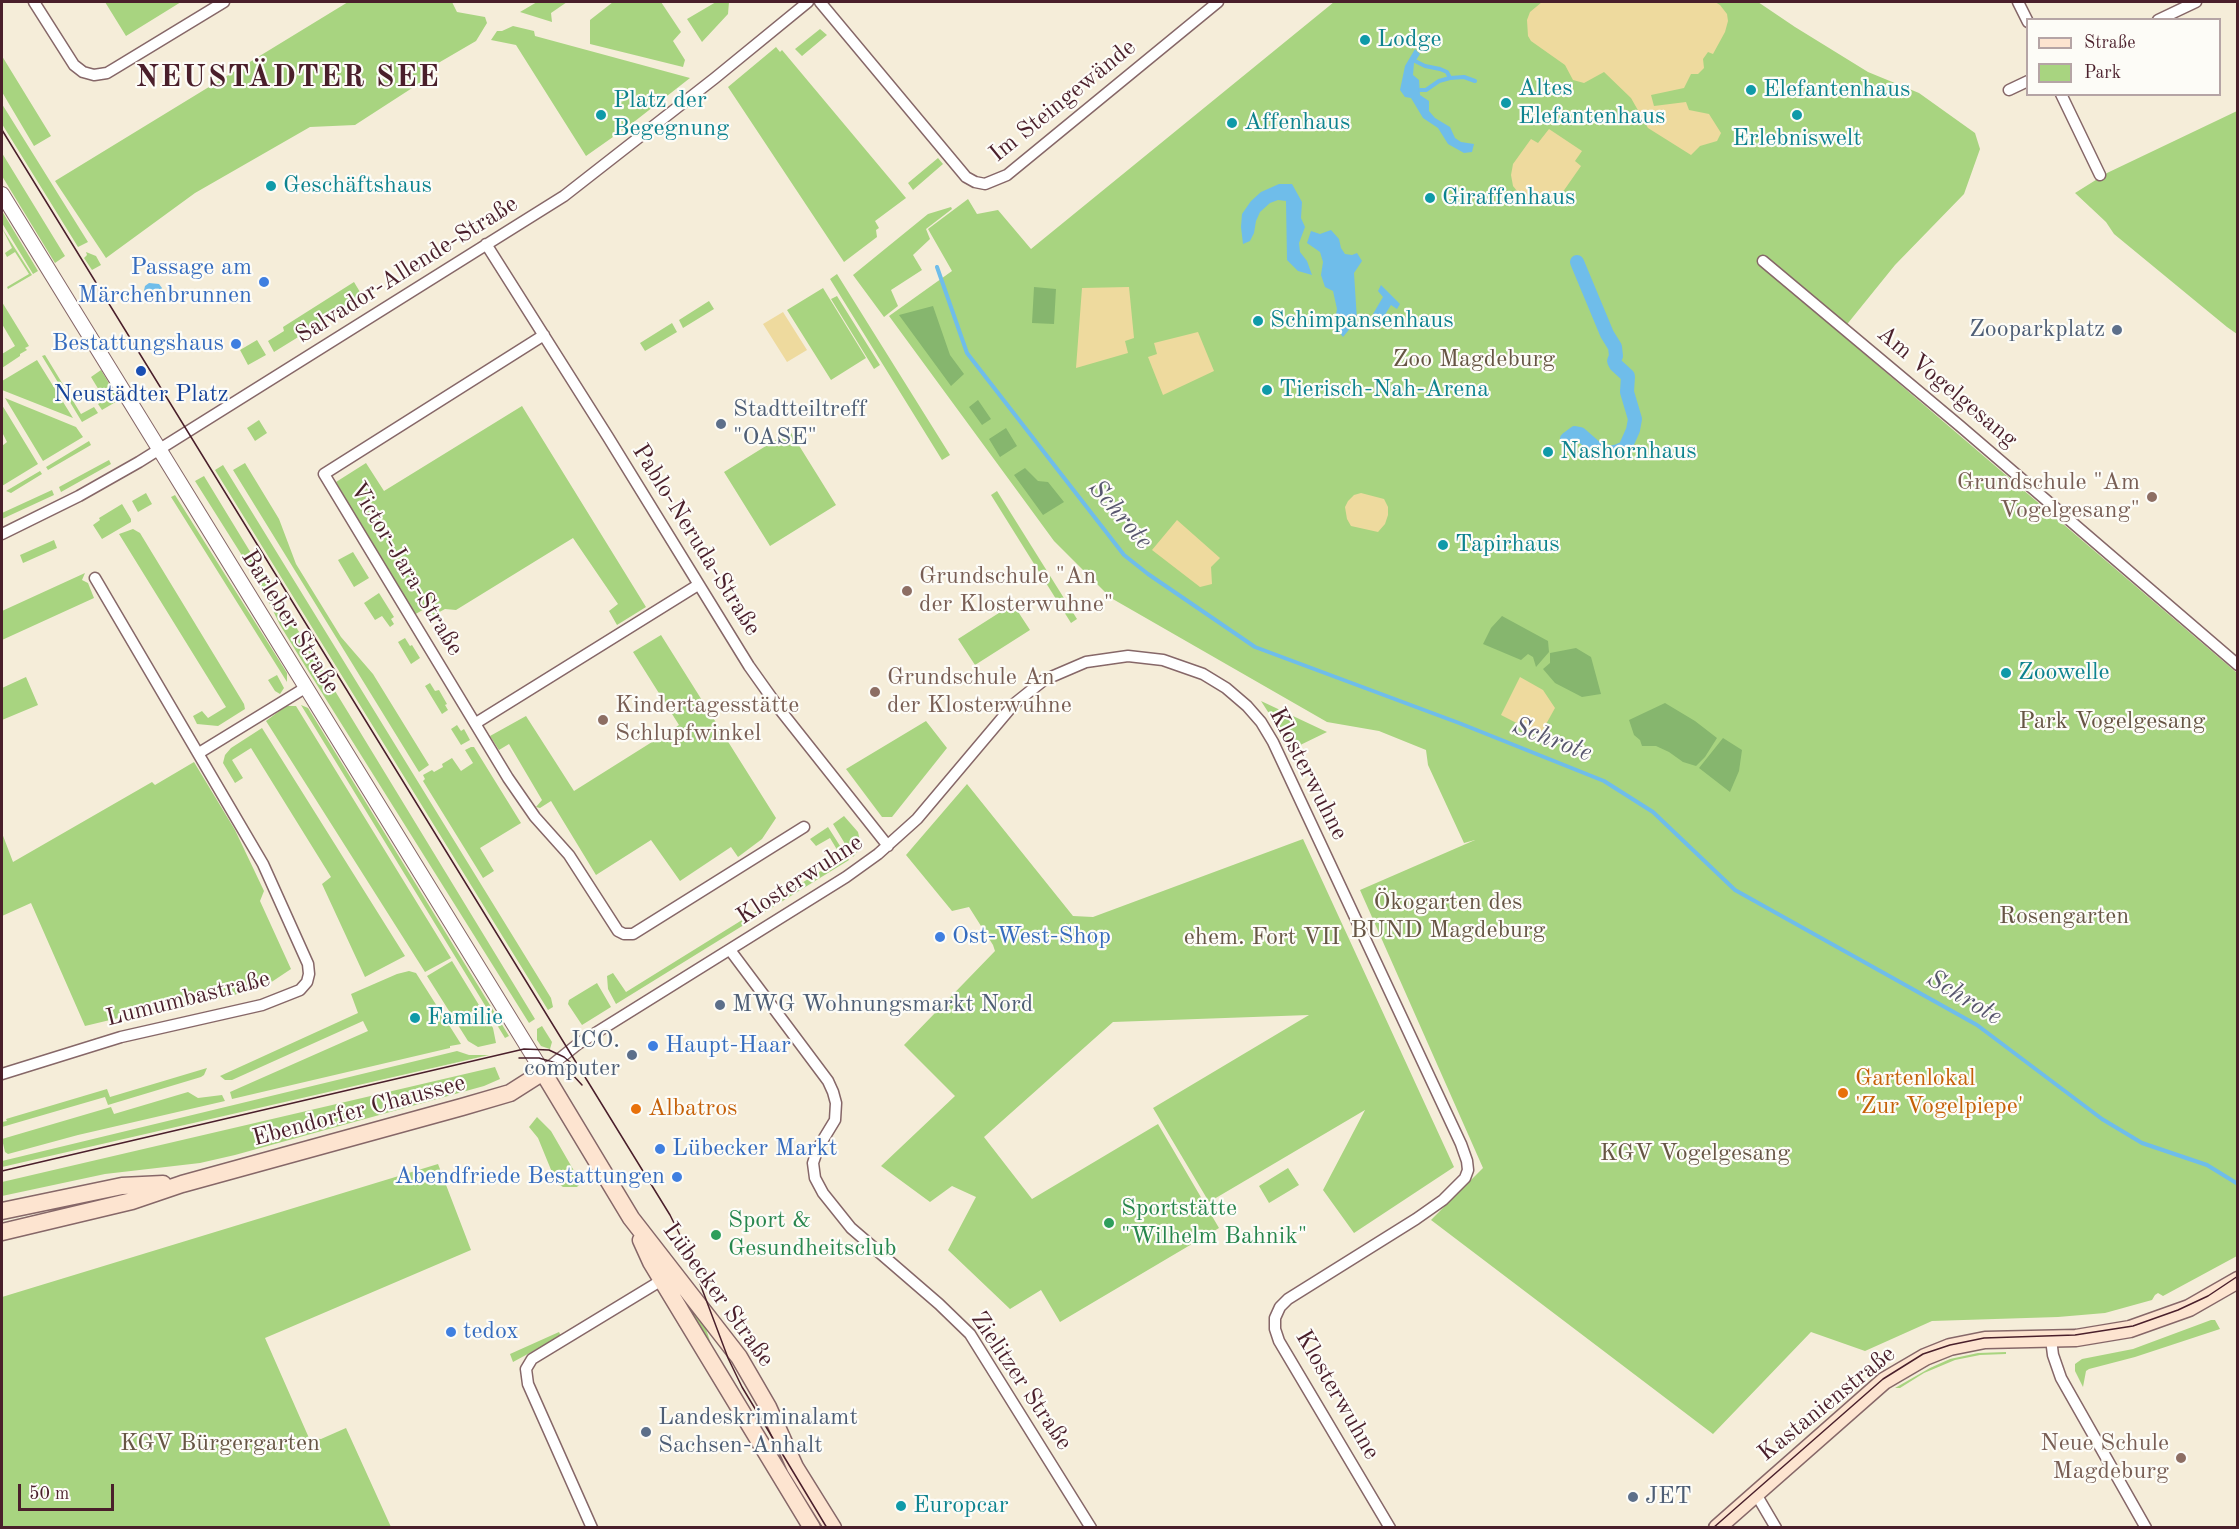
<!DOCTYPE html>
<html>
<head>
<meta charset="utf-8">
<style>
  body { margin:0 }
  #map { position:relative; width:2239px; height:1529px; overflow:hidden; background:#f5edd9; font-family:"Old Standard TT",serif }
  canvas { display:block }
  .frame { position:absolute; inset:0; border:3px solid #4a1f2b; pointer-events:none }
  .legend { position:absolute; left:2026px; top:18px; width:195px; height:78px; box-sizing:border-box; background:#fdfcf7; border:2px solid #b5a4a5; margin:0; padding:8px 10px; list-style:none; font-size:18px; color:#4a1f2b }
  .legend li { display:flex; align-items:center; gap:12px; height:30px }
  .legend b { width:30px; border:2px solid #b5a4a5 }
  .scale { position:absolute; left:18px; top:1484px; width:96px; height:27px; box-sizing:border-box; border:3px solid #4a1f2b; border-top:0; padding-left:8px; font-size:18px; line-height:21px; white-space:nowrap; color:#4a1f2b; -webkit-text-stroke:4px #fdfcf7; paint-order:stroke }
</style>
</head>
<body>
<div id="map">
<canvas width="2239" height="1529"></canvas>
<div class="frame"></div>
<ul class="legend">
<li><b style="height:8px;background:#fde4d0"></b>Straße</li>
<li><b style="height:16px;background:#a8d480"></b>Park</li>
</ul>
<div class="scale">50 m</div>
</div>
<script>
const g = document.querySelector('canvas').getContext('2d');
g.lineJoin = 'round';
function paint(path, color) {
  g.fillStyle = color;
  g.fill(path, 'evenodd');
}
function toPath(rows) {
  const path = new Path2D();
  for (const r of rows) {
    path.moveTo(r[0], r[1]);
    for (let i = 2; i < r.length; i += 2) path.lineTo(r[i], r[i + 1]);
  }
  return path;
}
function trace(path, color, width, dash) {
  g.strokeStyle = color;
  g.lineWidth = width;
  g.lineCap = dash ? 'butt' : 'round';
  g.setLineDash(dash || []);
  g.stroke(path);
}
function write(font, color, halo, rows, align = 'center') {
  g.font = font + ' "Old Standard TT",serif';
  g.lineWidth = 4.5;
  g.setLineDash([]);
  g.textBaseline = 'middle';
  g.strokeStyle = halo;
  g.fillStyle = color;
  for (const [text, x, y, turn = 0] of rows) {
    g.save();
    g.translate(x, y);
    g.rotate((+turn || 0) * Math.PI / 180);
    g.textAlign = isNaN(turn) ? turn : align;
    if (halo) g.strokeText(text, 0, 0);
    g.fillText(text, 0, 0);
    g.restore();
  }
}
paint(toPath([
  [105,2,181,2,126,36],
  [348,2,452,2,457,12,485,17,487,23,476,41,428,69,423,81,355,125,310,127,195,193,106,258,55,181],
  [537,2,567,2,551,13,552,22,520,12],
  [613,2,661,2,681,32,673,41,685,60,683,67,590,44,590,20],
  [716,2,729,2,728,14,702,42,687,19],
  [1334,2,1758,2,1795,27,1868,72,1919,93,1975,133,1980,149,1964,194,1895,265,1840,333,2237,673,2237,1256,2163,1296,2158,1293,2155,1295,2152,1300,2105,1313,2058,1317,1932,1321,1865,1351,1811,1332,1713,1434,1431,1220,1483,1168,1360,890,1475,840,1464,843,1428,765,1426,750,1379,731,1327,722,1111,598,1054,541,889,316,952,271,928,229,968,199,977,214,998,210,1031,249],
  [513,26,534,31,535,36,690,78,630,125,586,156,516,45,491,40,497,31,502,31],
  [820,29,827,35,802,56,795,49],
  [776,47,780,52,782,50,906,198,875,221,879,228,876,230,877,237,844,262,728,87],
  [2,56,51,136,34,146,2,92],
  [2,104,88,242,78,247,2,124],
  [2237,111,2237,334,2227,327,2114,234,2106,222,2075,193,2107,173],
  [2,153,65,256,55,263,2,176],
  [938,158,943,164,913,190,908,183],
  [951,207,952,209,926,229,930,239,913,255,922,270,891,290,898,306,884,317,853,275,928,214],
  [2,211,38,271,33,274,2,223],
  [2,228,32,275,8,289,7,287,29,274,15,252,7,257,5,253,12,248],
  [86,252,96,256,101,265,92,270,84,258,87,255],
  [837,274,950,455,942,460,830,279],
  [354,282,363,297,274,352,268,341,284,331,283,327],
  [823,288,866,358,831,380,787,310],
  [837,296,880,365,874,369,831,299],
  [709,301,714,309,683,328,679,320],
  [2,302,29,346,25,348,27,350,20,354,20,356,2,368,2,354,15,346,2,324],
  [672,323,677,332,645,351,640,343],
  [257,340,266,355,248,365,240,350],
  [45,355,81,414,94,407,98,413,82,422,42,356],
  [37,360,73,418,2,390,2,381],
  [101,370,119,400,102,410,98,404,105,400,91,377],
  [5,398,76,427,83,437,43,461],
  [2,405,38,464,2,486,2,446,7,442,2,432],
  [522,406,646,607,617,625,609,611,618,604,573,538,456,610,445,609,432,616,426,608,414,615,336,482,366,463,384,491],
  [259,420,267,433,255,441,247,428],
  [790,431,836,505,770,546,724,472],
  [89,441,91,445,48,470,46,467],
  [109,460,111,464,61,492,59,487],
  [245,463,279,519,296,564,341,637,373,674,429,765,419,772,233,470],
  [223,465,551,998,553,1007,548,1010,215,470],
  [40,471,42,474,11,493,6,491],
  [204,476,535,1019,529,1023,302,661,280,625,260,584,195,481],
  [52,490,54,495,2,519,2,513],
  [997,491,1077,619,1071,623,991,495],
  [146,493,152,504,138,512,132,501],
  [175,495,287,673,287,682,171,497],
  [122,504,131,519,131,522,102,539,93,525,100,520,99,518],
  [133,529,140,533,244,704,245,709,218,726,197,724,193,716,202,711,208,718,226,707,119,534],
  [54,540,57,548,23,563,20,555],
  [353,552,369,578,354,587,338,560],
  [85,573,82,580,88,583,94,598,2,640,2,611],
  [379,593,394,617,391,619,394,624,390,627,382,616,375,620,364,603],
  [1013,604,1030,630,975,665,958,639],
  [661,635,776,818,762,839,738,857,731,847,680,881,651,840,596,875,551,801,540,808,536,807,542,800,509,744,499,750,490,736,526,716,574,791,679,725,633,652],
  [405,638,410,646,412,645,420,658,411,664,398,642],
  [277,675,284,688,280,694,275,691,268,680],
  [26,677,38,705,2,720,2,688],
  [430,683,435,691,439,690,447,704,445,705,448,710,442,714,425,686],
  [1261,701,1327,732,1292,749],
  [301,705,308,708,509,1036,505,1038],
  [286,706,296,706,451,958,425,972,266,721],
  [926,721,947,748,892,817,882,817,846,769],
  [457,725,461,731,464,729,470,740,461,745,451,729],
  [262,728,405,956,365,977,322,884,331,877,251,748,232,760,243,778,235,783,223,763,225,755,231,748],
  [471,747,474,747,521,823,480,848,494,871,483,878,423,781,425,779,423,775,432,770,434,772,443,767,442,764,452,758,461,771,473,763,465,750],
  [194,762,235,830,264,891,260,901,291,969,270,983,231,996,135,1014,85,1026,31,903,2,916,2,833,13,862,152,782,155,785],
  [967,784,1073,916,1093,917,1303,839,1454,1167,1354,1233,1323,1190,1365,1110,1209,1202,1153,1108,1309,1015,1113,1022,984,1137,1032,1199,1158,1124,1219,1228,1060,1322,1041,1290,1010,1309,948,1250,976,1197,952,1186,930,1202,881,1166,955,1096,904,1045,995,951,993,945,969,907,952,911,906,855],
  [844,816,858,832,860,841,859,850,853,857,833,824],
  [828,827,849,860,616,1004,608,989,607,976,613,973,626,992,842,858,830,838,816,846,810,839],
  [452,961,493,1028,496,1043,478,1047,468,1041,427,976],
  [409,971,416,973,461,1044,450,1046,450,1048,232,1099,230,1092,368,1031,363,1021,232,1080,225,1080,220,1076,358,1013,351,994,397,974],
  [597,983,611,1007,582,1025,568,1004,569,1000],
  [542,1026,552,1042,550,1049,541,1046,537,1040,537,1029],
  [457,1051,469,1055,489,1055,2,1167,2,1161],
  [495,1067,500,1079,484,1086,235,1155,200,1163,105,1174,2,1196,2,1182],
  [207,1068,204,1075,201,1077,108,1105,105,1097,2,1127,2,1122,7,1121,6,1119,107,1089,110,1097],
  [188,1092,198,1098,222,1095,225,1101,78,1135,8,1154,5,1152,2,1139,111,1107,114,1114],
  [537,1117,551,1131,581,1183,577,1187,563,1187,556,1182,538,1138,529,1127],
  [438,1164,471,1250,265,1338,309,1438,321,1439,346,1428,391,1527,2,1527,2,1297],
  [1288,1168,1299,1185,1269,1203,1259,1186],
  [653,1251,704,1323,712,1347,711,1347],
  [2211,1320,2215,1320,2220,1329,2135,1357,2089,1369,2086,1371,2083,1387,2075,1371,2075,1364,2082,1359,2133,1349],
  [559,1332,561,1336,513,1362,510,1354],
  [2006,1352,2006,1354,1980,1355,1955,1360,1924,1373,1900,1388,1895,1388,1930,1368,1950,1359,1978,1353]
]), '#a8d480');
paint(toPath([
  [1034,287,1056,289,1054,324,1032,323],
  [933,306,950,355,964,374,951,386,899,315],
  [978,400,991,419,982,425,969,407],
  [1006,428,1017,446,1000,457,989,439],
  [1025,468,1038,481,1048,482,1064,502,1043,515,1014,475],
  [1502,616,1548,641,1549,652,1536,667,1533,657,1528,654,1521,660,1483,644,1491,628],
  [1576,648,1591,657,1601,694,1582,697,1555,683,1543,669,1550,663,1550,653],
  [1665,703,1695,721,1717,738,1705,757,1696,766,1683,762,1669,752,1656,746,1642,746,1640,740,1634,735,1629,720],
  [1723,738,1742,750,1739,771,1730,792,1699,768]
]), '#86b66e');
paint(toPath([
  [1542,2,1715,2,1720,5,1727,14,1728,21,1725,32,1713,54,1708,52,1703,59,1704,68,1698,74,1691,74,1684,88,1651,95,1654,106,1686,102,1689,110,1709,114,1721,133,1717,141,1700,146,1691,155,1648,128,1631,98,1604,72,1584,83,1573,80,1565,65,1531,41,1528,36,1527,20,1530,12],
  [1549,129,1582,151,1575,161,1581,166,1560,196,1548,202,1536,203,1521,196,1513,186,1511,175,1513,164,1531,139,1538,143],
  [1129,287,1134,338,1125,341,1128,353,1076,368,1082,288],
  [783,312,807,350,787,362,763,324],
  [1198,332,1214,371,1163,395,1148,357,1157,354,1154,343],
  [1361,493,1384,499,1388,507,1388,515,1385,524,1378,532,1351,526,1347,519,1345,507,1348,501,1354,495],
  [1177,520,1220,558,1211,567,1212,584,1200,587,1152,550],
  [1520,677,1543,690,1555,708,1540,735,1501,715]
]), '#eeda9e');
paint(toPath([
  [1415,49,1420,54,1414,63,1413,75,1419,80,1420,95,1429,101,1429,111,1435,118,1450,127,1455,138,1461,142,1474,144,1472,152,1464,153,1448,144,1438,128,1423,118,1411,98,1405,97,1400,90,1405,66],
  [1279,184,1292,184,1302,202,1301,218,1305,227,1299,243,1300,252,1307,261,1312,275,1298,271,1287,260,1286,201,1278,200,1270,203,1260,212,1256,221,1254,233,1250,241,1243,244,1241,227,1242,214,1251,201,1261,192],
  [1331,230,1339,239,1341,248,1345,254,1352,255,1357,253,1362,261,1354,273,1357,320,1343,337,1334,325,1337,309,1333,291,1325,287,1321,275,1323,262,1320,252,1307,243,1311,231,1320,234],
  [149,283,159,284,162,288,160,293,161,298,157,302,146,301,143,295,145,286],
  [1381,285,1400,304,1397,309,1391,305,1381,321,1373,314,1383,297,1378,291]
]), '#6fbdea');
trace(toPath([
  [1415,61,1425,66,1440,69,1447,72,1450,78],
  [1420,90,1426,90,1439,81,1450,78,1464,77,1475,81],
  [937,267,967,353,1124,555,1148,574,1255,647,1459,723,1604,781,1653,812,1735,890,1977,1025,2102,1119,2142,1143,2207,1165,2238,1184]
]), '#6fbdea', 4);
trace(toPath([
  [1567,439,1575,433,1580,434,1596,448,1609,453,1618,451,1625,448,1633,430,1635,419,1627,392,1628,376,1616,365,1614,361,1616,356,1615,347,1607,334,1577,262]
]), '#6fbdea', 14);
const minor = toPath([
  [34,2,74,65,83,72,94,75,107,73,117,67,224,2],
  [820,2,966,177,975,182,985,184,1007,175,1218,2],
  [2018,2,2028,22],
  [2158,20,2196,2],
  [2009,90,2028,81],
  [2061,94,2100,175],
  [486,244,608,437,749,666,781,711,888,846],
  [1763,261,1960,426,2238,665],
  [544,335,324,474,508,778,535,817,569,855,618,931,624,934,633,934,804,827],
  [2,534,79,496,139,462,564,196,715,78,808,2],
  [476,723,698,585],
  [199,753,305,688],
  [730,950,828,1081,833,1092,836,1103,835,1120,818,1148,813,1163,815,1178,823,1193,851,1228,939,1304,970,1334,1091,1528],
  [543,1072,578,1044,846,877,878,854,917,819,1014,704,1044,680,1086,662,1128,656,1163,660,1203,674,1226,688,1247,706,1261,722,1273,742,1461,1144,1467,1161,1468,1170,1465,1178,1443,1200,1416,1219,1288,1299,1280,1307,1275,1318,1275,1329,1279,1341,1390,1528],
  [2,1074,121,1037,262,1005,300,990,307,982,309,974,308,964,263,864,95,578],
  [2051,1339,2053,1355,2061,1378,2146,1528],
  [1756,1494,1776,1528],
  [592,1528,528,1384,526,1369,532,1359,662,1280]
]);
const tertiary = toPath([
  [2,194,543,1072]
]);
const secondary = toPath([
  [2,1211,122,1186,163,1184],
  [2,1232,132,1201,182,1184,462,1107,510,1093,543,1072,631,1218,739,1357,768,1407,795,1467,833,1528],
  [641,1240,651,1262,812,1528],
  [1717,1528,1884,1381,1925,1357,1950,1347,1985,1340,2076,1338,2130,1329,2189,1308,2238,1280]
]);
trace(minor, '#866768', 13);
trace(tertiary, '#866768', 16);
trace(secondary, '#866768', 19);
trace(minor, '#fff', 10);
trace(tertiary, '#fff', 14);
trace(secondary, '#fde4d0', 16);
trace(toPath([
  [2,130,670,1215,687,1249,728,1358,742,1387,827,1528],
  [519,1058,539,1058,556,1063,571,1073,582,1085],
  [2,1171,524,1049,549,1050,564,1057,576,1067],
  [1713,1528,1883,1379,1923,1354,1950,1345,1984,1338,2075,1335,2133,1326,2178,1310,2208,1296,2238,1276]
]), '#4a1f2b', 1.5);
for (const [x, y, r, color] of [
  [1365,40,6,"#0f9aa8"],
  [1751,90,6,"#0f9aa8"],
  [1506,103,6,"#0f9aa8"],
  [601,115,6,"#0f9aa8"],
  [1797,115,6,"#0f9aa8"],
  [1232,123,6,"#0f9aa8"],
  [271,186,6,"#0f9aa8"],
  [1430,198,6,"#0f9aa8"],
  [264,282,6,"#3f7fe0"],
  [1258,321,6,"#0f9aa8"],
  [2117,330,6,"#5c6f8a"],
  [236,344,6,"#3f7fe0"],
  [141,371,6,"#1a4fb4"],
  [1267,390,6,"#0f9aa8"],
  [721,424,6,"#5c6f8a"],
  [1548,452,6,"#0f9aa8"],
  [2152,497,6,"#8d6e63"],
  [1443,545,6,"#0f9aa8"],
  [907,591,6,"#8d6e63"],
  [2006,673,6,"#0f9aa8"],
  [875,692,6,"#8d6e63"],
  [603,720,6,"#8d6e63"],
  [940,937,6,"#3f7fe0"],
  [720,1005,6,"#5c6f8a"],
  [415,1018,6,"#0f9aa8"],
  [653,1046,6,"#3f7fe0"],
  [632,1055,6,"#5c6f8a"],
  [1843,1093,6,"#e8710a"],
  [636,1109,6,"#e8710a"],
  [660,1149,6,"#3f7fe0"],
  [677,1177,6,"#3f7fe0"],
  [1109,1223,6,"#2e9e5b"],
  [716,1235,6,"#2e9e5b"],
  [451,1332,6,"#3f7fe0"],
  [646,1432,6,"#5c6f8a"],
  [2181,1458,6,"#8d6e63"],
  [1633,1497,6,"#5c6f8a"],
  [901,1506,6,"#0f9aa8"]
]) {
  const dot = new Path2D();
  dot.arc(x, y, r, 0, 2 * Math.PI);
  g.fillStyle = color;
  g.fill(dot);
  trace(dot, '#fdfcf7', 2);
}
write('24px', '#0d838f', '#fdfcf7', [
  ["Lodge",1377,40],
  ["Altes",1518,89],
  ["Elefantenhaus",1518,117],
  ["Elefantenhaus",1763,90],
  ["Platz der",613,101],
  ["Begegnung",613,129],
  ["Affenhaus",1244,123],
  ["Erlebniswelt",1797,139,"center"],
  ["Geschäftshaus",283,186],
  ["Giraffenhaus",1442,198],
  ["Schimpansenhaus",1270,321],
  ["Tierisch-Nah-Arena",1279,390],
  ["Nashornhaus",1560,452],
  ["Tapirhaus",1455,545],
  ["Zoowelle",2018,673],
  ["Familie",427,1018],
  ["Europcar",913,1506]
], 'left');
write('24px', '#4a1f2b', '#fdfcf7', [
  ["Im Steingewände",1063,101,-39],
  ["Salvador-Allende-Straße",407,270,-32],
  ["Am Vogelgesang",1947,387,40],
  ["Pablo-Neruda-Straße",696,540,58],
  ["Victor-Jara-Straße",406,569,59],
  ["Barleber Straße",290,622,58],
  ["Klosterwuhne",1308,774,63],
  ["Klosterwuhne",800,880,-33],
  ["Lumumbastraße",188,999,-14],
  ["Ebendorfer Chaussee",359,1111,-15],
  ["Lübecker Straße",718,1295,54],
  ["Zielitzer Straße",1021,1381,56],
  ["Klosterwuhne",1337,1395,60],
  ["Kastanienstraße",1827,1404,-39]
]);
write('24px', '#366cbe', '#fdfcf7', [
  ["Passage am",252,268,"right"],
  ["Märchenbrunnen",252,296,"right"],
  ["Bestattungshaus",224,344,"right"],
  ["Ost-West-Shop",952,937],
  ["Haupt-Haar",665,1046],
  ["Lübecker Markt",672,1149],
  ["Abendfriede Bestattungen",665,1177,"right"],
  ["tedox",463,1332]
], 'left');
write('24px', '#4e5e75', '#fdfcf7', [
  ["Zooparkplatz",2105,330,"right"],
  ["Stadtteiltreff",733,410],
  ["\"OASE\"",733,438],
  ["MWG Wohnungsmarkt Nord",732,1005],
  ["ICO.",620,1041,"right"],
  ["computer",620,1069,"right"],
  ["Landeskriminalamt",658,1418],
  ["Sachsen-Anhalt",658,1446],
  ["JET",1645,1497]
], 'left');
write('24px', '#654', '#fdfcf7', [
  ["Zoo Magdeburg",1474,360],
  ["Park Vogelgesang",2112,722],
  ["Ökogarten des",1448,903],
  ["BUND Magdeburg",1448,931],
  ["Rosengarten",2064,917],
  ["ehem. Fort VII",1262,938],
  ["KGV Vogelgesang",1695,1154],
  ["KGV Bürgergarten",220,1444]
]);
write('24px', '#164399', '#fdfcf7', [
  ["Neustädter Platz",141,395]
]);
write('24px', '#785e54', '#fdfcf7', [
  ["Grundschule \"Am",2140,483,"right"],
  ["Vogelgesang\"",2140,511,"right"],
  ["Grundschule \"An",919,577],
  ["der Klosterwuhne\"",919,605],
  ["Grundschule An",887,678],
  ["der Klosterwuhne",887,706],
  ["Kindertagesstätte",615,706],
  ["Schlupfwinkel",615,734],
  ["Neue Schule",2169,1444,"right"],
  ["Magdeburg",2169,1472,"right"]
], 'left');
write('24px', '#c56008', '#fdfcf7', [
  ["Gartenlokal",1855,1079],
  ["'Zur Vogelpiepe'",1855,1107],
  ["Albatros",648,1109]
], 'left');
write('24px', '#27864d', '#fdfcf7', [
  ["Sportstätte",1121,1209],
  ["\"Wilhelm Bahnik\"",1121,1237],
  ["Sport &",728,1221],
  ["Gesundheitsclub",728,1249]
], 'left');
write('italic 26px', '#57566e', '#fdfcf7', [
  ["Schrote",1120,515,49],
  ["Schrote",1552,740,21],
  ["Schrote",1964,998,31]
]);
g.letterSpacing = '1.5px';
write('bold 30px', '#4a1f2b', '#fdfcf7', [
  ["NEUSTÄDTER SEE",288,78]
]);
g.letterSpacing = '0px';
</script>
</body>
</html>
